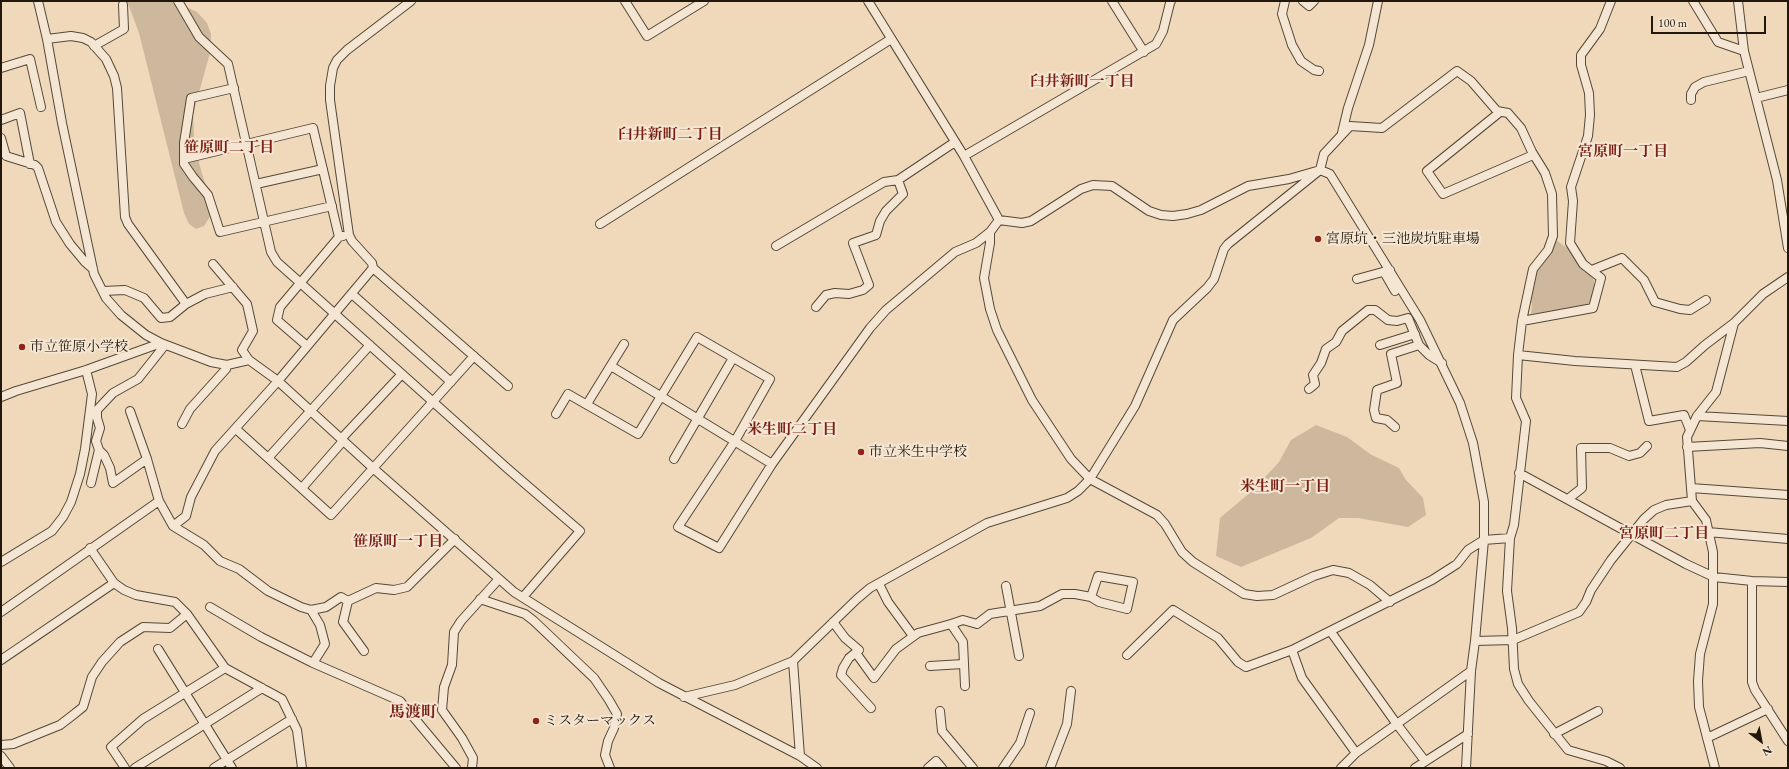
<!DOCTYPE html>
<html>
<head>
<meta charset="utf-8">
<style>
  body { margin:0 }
  #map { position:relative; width:1789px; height:769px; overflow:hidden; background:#f0d9bb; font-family:"EB Garamond",serif }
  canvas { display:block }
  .frame { position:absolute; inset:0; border:2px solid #21170b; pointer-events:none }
  .north { position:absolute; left:1741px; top:721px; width:40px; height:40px; -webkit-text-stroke:3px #f5e6d3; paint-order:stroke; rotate:148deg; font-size:11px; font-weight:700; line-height:16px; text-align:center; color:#21170b }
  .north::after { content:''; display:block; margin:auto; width:14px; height:18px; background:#21170b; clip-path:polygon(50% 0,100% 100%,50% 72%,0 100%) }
  .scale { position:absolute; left:1651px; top:16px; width:115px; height:18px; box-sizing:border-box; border:2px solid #21170b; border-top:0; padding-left:5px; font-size:12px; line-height:14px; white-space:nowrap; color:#21170b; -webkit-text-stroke:3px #f5e6d3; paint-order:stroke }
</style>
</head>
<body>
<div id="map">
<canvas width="1789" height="769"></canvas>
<div class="frame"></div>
<div class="north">N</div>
<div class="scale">100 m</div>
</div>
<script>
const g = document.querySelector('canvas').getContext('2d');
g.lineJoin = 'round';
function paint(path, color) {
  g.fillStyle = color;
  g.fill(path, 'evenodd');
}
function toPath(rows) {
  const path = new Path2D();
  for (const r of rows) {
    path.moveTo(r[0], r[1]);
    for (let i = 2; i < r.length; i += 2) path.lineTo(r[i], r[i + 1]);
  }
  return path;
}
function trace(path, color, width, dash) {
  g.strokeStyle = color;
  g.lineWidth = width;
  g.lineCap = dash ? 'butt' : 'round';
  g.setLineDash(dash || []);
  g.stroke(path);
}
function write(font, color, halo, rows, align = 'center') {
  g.font = font + ' "EB Garamond","Noto Serif JP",serif';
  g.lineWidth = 4;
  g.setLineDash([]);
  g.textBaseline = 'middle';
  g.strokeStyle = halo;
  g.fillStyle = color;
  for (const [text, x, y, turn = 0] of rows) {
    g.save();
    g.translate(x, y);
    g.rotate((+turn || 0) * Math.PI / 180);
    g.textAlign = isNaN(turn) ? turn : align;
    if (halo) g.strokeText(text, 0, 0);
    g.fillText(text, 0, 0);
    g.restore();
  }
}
paint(toPath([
  [127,1,173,1,197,12,207,23,211,34,210,53,193,114,194,138,199,163,210,201,211,215,204,226,196,229,189,224,184,213,139,33],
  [1556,240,1574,253,1592,276,1594,280,1594,291,1589,303,1580,307,1531,314,1532,304,1531,302,1538,268],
  [1316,425,1347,437,1370,454,1399,468,1406,480,1423,498,1426,515,1408,527,1358,518,1339,518,1311,538,1241,567,1216,556,1220,518,1253,490,1279,462,1291,440]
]), '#cdb89d');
const minor = toPath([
  [38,1,47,39,62,123,94,274,106,298,121,315,146,335,161,343,211,362,227,365,249,360,278,381,373,468,514,592,659,683,800,756,817,768],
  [178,1,199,37,228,64,271,252,277,262,508,469,580,531,523,597],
  [411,1,347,50,337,60,333,68,330,86,330,100,349,235,352,241,372,263,373,268,508,386],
  [625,1,647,36,704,1],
  [868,1,964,156,999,220],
  [1112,1,1144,52],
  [1285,1,1282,14,1292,45,1301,61,1314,70,1319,71],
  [1303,1,1309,6,1314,1],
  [1693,1,1718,42,1744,51],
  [1738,1,1744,51,1777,180,1788,248],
  [47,39,71,36,83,38,91,42,106,59,114,76,117,88,125,217,128,224,186,304,170,317,161,318,144,298,125,290,103,291],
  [94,46,124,29,123,5],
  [1,68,30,59,41,107],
  [234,88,191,98,184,143,184,164,193,177,208,195,220,232,332,206],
  [1756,98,1788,90],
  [1691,100,1691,94,1695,87,1704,82,1749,71],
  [1500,112,1427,171,1443,194,1533,155],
  [1,120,20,113,30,164],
  [1342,133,1348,108,1369,45,1378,1],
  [1,138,6,156,35,165,38,168,56,222,70,244,85,262,93,269],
  [964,156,1156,44,1163,31,1170,3,1171,1],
  [184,159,313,128,339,237],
  [256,184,323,169],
  [999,220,1022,223,1031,221,1081,189,1093,185,1112,186,1149,211,1161,215,1173,216,1187,214,1201,210,1248,186,1289,179,1320,170,1330,174,1420,320,1460,403,1473,443,1484,502,1484,540,1475,641,1471,671,1466,768],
  [600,224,891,39],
  [990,232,990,243,984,278,990,309,997,330,1032,400,1071,459,1090,479,1157,515,1165,524,1182,552,1193,562,1244,594,1257,596,1273,595,1314,576,1333,570,1349,573,1370,585,1390,602],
  [776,246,884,182,898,180,955,142],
  [213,264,247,304,253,331,242,350,249,360],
  [1592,270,1622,258,1644,280,1655,302,1680,309,1690,310,1706,300],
  [1384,272,1395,291],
  [1357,279,1390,270],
  [352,294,451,382],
  [186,304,205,294,233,287],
  [816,307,826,295,835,293,849,294,863,290,869,285,853,243,876,235,880,221,886,211,903,194,898,180],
  [1522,321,1593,308,1601,278,1583,264,1570,243,1573,201,1571,187,1588,136,1590,115,1589,93,1581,65,1581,55,1600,29,1611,1],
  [1380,345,1415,334],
  [307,346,277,320,280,307,339,237,343,236],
  [1518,355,1575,361,1677,367,1686,362,1705,345,1734,323,1763,294,1788,277],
  [1635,365,1649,421,1684,415,1690,430],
  [611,366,772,464],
  [1309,389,1315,384,1313,375,1321,363,1326,349,1336,342,1342,331,1368,310,1375,310,1388,320,1397,321,1408,318,1419,345,1429,355,1442,363],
  [1,397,16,391,86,370,161,343],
  [587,404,624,344],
  [130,411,147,459,159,501,173,526,204,545,220,561,239,569,268,591,301,607,311,610,326,607,341,597,348,601,376,588,394,590,407,587,455,539],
  [556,414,568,394,638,434,697,337,770,379,735,441,678,527,719,548,772,464,870,328,886,310,955,252,976,243,990,232,999,220],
  [1697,416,1788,421],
  [182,424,190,409,226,369,227,365],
  [1395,427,1387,420,1376,418,1374,410,1377,390,1397,383,1391,354,1419,345],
  [236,429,331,515,474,356],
  [341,439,402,374],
  [1687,447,1760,443,1788,446],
  [268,458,370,345],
  [147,459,113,483,110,468,104,455,99,450,96,441,100,428,97,418,97,410,113,393,138,379,165,345],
  [674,459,733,358],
  [1519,473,1686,564,1714,577,1752,581,1788,582],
  [91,483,99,450],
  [302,488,343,441],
  [1691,488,1788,495],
  [1568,499,1582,488,1581,448,1610,448,1629,456,1640,453,1647,446],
  [173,526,186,516,191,497,215,451,278,381,373,268],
  [1708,532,1788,539],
  [1,562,52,531,63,517,71,502,80,474,85,449,92,394,86,370],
  [1752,581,1752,682,1755,690,1788,741],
  [114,583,124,590,136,595,175,602,187,614,225,668,282,699,297,730,302,768],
  [879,584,888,602,913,636],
  [1006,586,1019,656],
  [480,599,525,614,534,621,594,678,609,700,617,714,614,728,608,741,605,755,610,768],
  [348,601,343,622,364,651],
  [210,607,261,637,313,663,400,701,456,768],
  [311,610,320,625,325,644,313,663],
  [1,612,159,501],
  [833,622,845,638,859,650,849,658,843,668,841,675,871,708],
  [951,624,963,620,977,624,990,614,1040,606,1062,594,1075,594,1091,597,1099,602,1127,609,1133,582,1098,576,1091,597],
  [1331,632,1396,723,1425,761],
  [1475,641,1513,640,1579,612,1586,602,1591,590,1611,560,1644,519,1654,510,1666,505,1692,501],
  [158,649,232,768],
  [1292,650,1302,678,1356,753],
  [856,653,874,678,896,649,918,633,951,624,963,642,965,686],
  [1127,655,1173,610,1218,638,1238,662,1246,667,1292,650,1432,580,1457,564,1468,550,1484,540,1510,538],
  [1,660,114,583,90,548],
  [793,661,800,756],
  [930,666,963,664],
  [684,697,735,685,793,661,857,599,870,588,987,523,1067,498,1078,491,1090,479,1135,406,1173,320,1207,288,1214,279,1224,249,1228,244,1320,170,1324,154,1350,126,1382,128,1457,71,1471,81,1497,111,1508,113,1521,128,1532,152,1545,173,1552,194,1553,236,1548,250,1533,269,1522,321,1518,355,1516,398,1526,421,1514,525,1510,538,1507,591,1512,628,1514,669,1518,684,1529,701,1568,750,1606,761,1620,768],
  [940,711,942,731,973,768],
  [1554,734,1598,711],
  [1707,738,1768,709],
  [1,745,13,744,60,725,73,715,83,707,92,677,102,662,120,642,143,627,170,628,187,614],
  [1,756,10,768],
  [125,768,111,747,143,719,225,668],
  [135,768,262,688],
  [214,768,292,719],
  [472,768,473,758,462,738,442,710,444,687,452,665,454,632,461,621,498,580],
  [928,768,936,761,942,768],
  [1003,768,1020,743,1030,713],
  [1050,768,1067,724,1071,691],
  [1341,768,1356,753,1471,671],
  [1415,768,1468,734],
  [1715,768,1699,707,1698,681,1700,654,1713,604,1713,552,1706,520,1692,501,1687,437,1697,416,1716,392,1734,323]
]);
trace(minor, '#554837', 10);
trace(minor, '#f5e6d3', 8);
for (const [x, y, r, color] of [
  [1318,239,4,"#8f2418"],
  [22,347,4,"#8f2418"],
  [861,452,4,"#8f2418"],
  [536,721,4,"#8f2418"]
]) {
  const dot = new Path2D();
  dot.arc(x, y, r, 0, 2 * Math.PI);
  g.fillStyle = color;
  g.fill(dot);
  trace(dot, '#f5e6d3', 1.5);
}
write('14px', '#21170b', '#f5e6d3', [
  ["宮原坑・三池炭坑駐車場",1326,239],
  ["市立笹原小学校",30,347],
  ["市立米生中学校",869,452],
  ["ミスターマックス",544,721]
], 'left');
write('bold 15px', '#7a1f14', '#f5e6d3', [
  ["臼井新町一丁目",1082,82],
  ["臼井新町二丁目",670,135],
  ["笹原町二丁目",229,148],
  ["宮原町一丁目",1623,152],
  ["米生町二丁目",792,430],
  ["米生町一丁目",1285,487],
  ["宮原町二丁目",1664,534],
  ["笹原町一丁目",398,542]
]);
write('bold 16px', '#7a1f14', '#f5e6d3', [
  ["馬渡町",413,713]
]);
</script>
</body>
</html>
